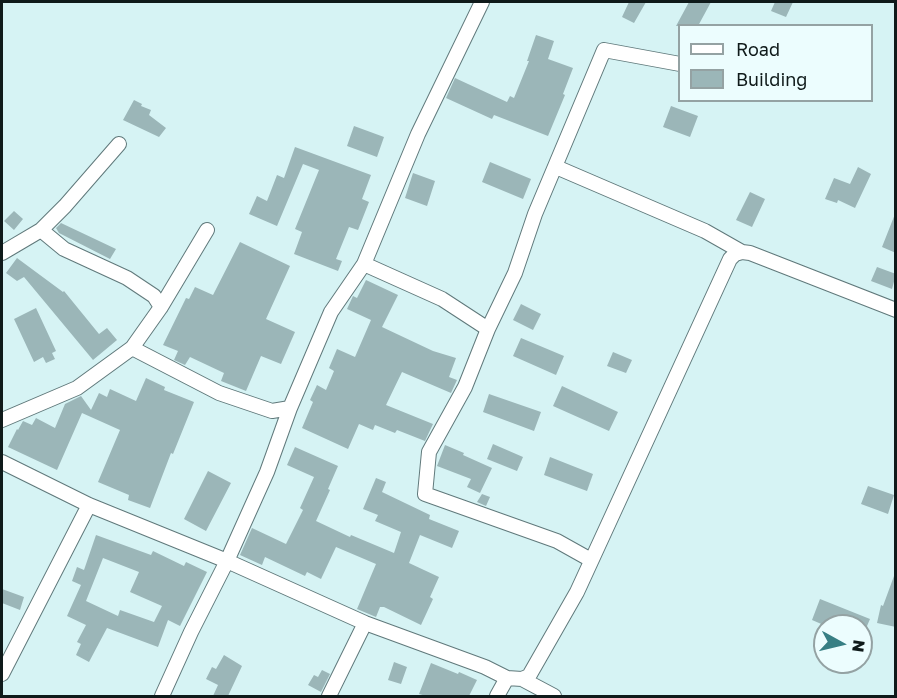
<!DOCTYPE html>
<html>
<head>
<meta charset="utf-8">
<style>
  body { margin:0 }
  #map { position:relative; width:897px; height:698px; overflow:hidden; background:#d6f3f4; font-family:"Golos Text",sans-serif }
  canvas { display:block }
  .frame { position:absolute; inset:0; border:3px solid #0f1a1a; pointer-events:none }
  .legend { position:absolute; left:678px; top:24px; width:195px; height:78px; box-sizing:border-box; background:#ecfdfe; border:2px solid #94a2a3; margin:0; padding:8px 10px; list-style:none; font-size:18px; color:#0f1a1a }
  .legend li { display:flex; align-items:center; gap:12px; height:30px }
  .legend b { width:30px; border:2px solid #94a2a3 }
  .north { position:absolute; left:813px; top:614px; width:60px; height:60px; box-sizing:border-box; background:#ecfdfe; border:2px solid #94a2a3; border-radius:50%; rotate:98deg; font-size:16px; font-weight:700; line-height:24px; text-align:center; color:#0f1a1a }
  .north::after { content:''; display:block; margin:auto; width:21px; height:27px; background:#377f84; clip-path:polygon(50% 0,100% 100%,50% 72%,0 100%) }
</style>
</head>
<body>
<div id="map">
<canvas width="897" height="698"></canvas>
<div class="frame"></div>
<ul class="legend">
<li><b style="height:8px;background:#fff"></b>Road</li>
<li><b style="height:16px;background:#9bb6b8"></b>Building</li>
</ul>
<div class="north">N</div>
</div>
<script>
const g = document.querySelector('canvas').getContext('2d');
g.lineJoin = 'round';
function paint(path, color) {
  g.fillStyle = color;
  g.fill(path, 'evenodd');
}
function toPath(rows) {
  const path = new Path2D();
  for (const r of rows) {
    path.moveTo(r[0], r[1]);
    for (let i = 2; i < r.length; i += 2) path.lineTo(r[i], r[i + 1]);
  }
  return path;
}
function trace(path, color, width, dash) {
  g.strokeStyle = color;
  g.lineWidth = width;
  g.lineCap = dash ? 'butt' : 'round';
  g.setLineDash(dash || []);
  g.stroke(path);
}
paint(toPath([
  [629,2,646,2,634,23,622,17],
  [689,2,711,2,698,26,676,26],
  [775,2,793,2,786,17,771,11],
  [536,35,554,41,548,59,573,68,563,94,565,95,548,136,494,115,492,119,446,98,455,78,507,102,510,96,514,98,529,61,527,61],
  [134,100,142,104,141,106,151,110,149,115,166,128,159,137,123,120],
  [671,106,698,116,690,137,663,127],
  [354,126,384,137,377,157,347,146],
  [295,147,371,175,362,199,369,202,358,230,349,227,336,259,342,261,338,271,294,254,302,232,295,229,319,170,303,164,277,226,249,214,257,196,267,201,277,175,284,178],
  [490,162,531,179,523,199,482,182],
  [858,167,871,174,855,208,838,200,837,203,825,199,834,178,850,184],
  [413,173,435,181,427,206,405,198],
  [750,192,765,199,752,227,736,220],
  [14,211,23,219,14,230,4,221],
  [895,214,896,214,896,253,882,247],
  [61,223,116,249,110,259,59,233,56,228],
  [240,242,290,266,266,319,295,332,281,364,261,356,246,391,221,381,224,373,190,357,185,365,174,360,178,351,163,345,186,298,189,299,195,287,213,295],
  [17,258,63,292,64,291,99,334,107,328,117,340,93,360,24,277,17,281,6,273],
  [877,267,896,274,892,289,871,281],
  [366,280,398,295,382,327,433,351,456,358,449,377,457,380,451,393,402,372,386,405,433,424,425,441,397,430,395,433,375,425,373,430,359,424,348,449,302,428,313,402,310,400,317,385,326,390,334,371,329,368,337,349,355,357,371,320,347,309,353,296,357,298],
  [521,304,541,314,533,330,513,320],
  [36,308,56,351,52,353,55,359,46,363,43,357,34,362,14,319],
  [521,338,564,356,556,375,513,356],
  [613,352,632,360,626,373,607,366],
  [146,378,165,387,164,390,194,402,173,454,171,453,150,508,128,500,129,495,98,482,120,430,82,413,57,470,8,447,17,429,18,430,23,421,32,425,36,418,55,428,65,404,81,396,91,410,99,393,107,397,110,389,136,401],
  [562,386,618,412,609,431,553,406],
  [489,394,541,412,534,431,483,412],
  [493,444,523,457,517,471,487,459],
  [445,445,464,453,463,455,492,468,480,493,467,487,471,479,437,466],
  [295,447,338,466,328,489,330,490,316,521,350,537,351,535,394,553,401,532,375,521,378,515,363,509,376,478,386,482,382,492,430,515,429,519,459,531,452,548,420,535,409,563,439,577,430,597,433,599,421,625,384,607,380,607,376,617,357,609,376,564,336,547,321,579,307,572,305,576,265,557,262,565,240,555,252,528,286,544,303,510,300,508,314,477,287,465],
  [550,457,593,474,587,491,544,475],
  [208,471,231,483,206,531,184,519],
  [868,486,894,495,888,514,861,504],
  [482,494,490,497,486,506,477,502],
  [96,535,151,555,153,551,184,566,186,562,207,572,180,626,168,620,158,647,107,628,89,662,76,655,81,644,77,642,86,625,67,616,81,585,72,581,77,567,84,570],
  [103,558,139,572,130,592,162,606,154,622,120,610,118,616,86,601],
  [894,576,896,576,896,627,877,623,881,605,883,606],
  [2,589,24,597,20,610,2,603],
  [820,599,870,619,867,626,826,626,812,620],
  [224,655,242,666,228,696,213,696,218,685,206,679,212,667,216,669],
  [394,662,407,667,401,684,388,680],
  [431,663,458,674,459,672,477,680,469,696,426,696,419,694],
  [322,670,330,674,321,692,308,685,314,675,318,677]
]), '#9bb6b8');
const minor = toPath([
  [556,167,705,231,742,252],
  [41,230,64,249,127,278,154,296,161,307],
  [2,253,41,230,65,206,119,144],
  [364,264,442,299,488,329],
  [132,348,219,393,272,411,290,408],
  [2,420,77,388,132,348,161,307,207,230],
  [2,462,89,505,227,561,365,623,485,667,507,678,522,679,529,676,577,592,730,259,735,254,742,252,750,253,896,310],
  [591,560,557,541,425,494,429,452,465,387,488,329,515,273,535,214,604,50,680,64],
  [2,674,89,505],
  [522,679,554,696],
  [162,696,191,632,227,561,267,472,290,408,331,312,364,264,418,134,482,2],
  [329,696,365,623],
  [497,696,507,678]
]);
trace(minor, '#60797b', 16);
trace(minor, '#fff', 14);
</script>
</body>
</html>
